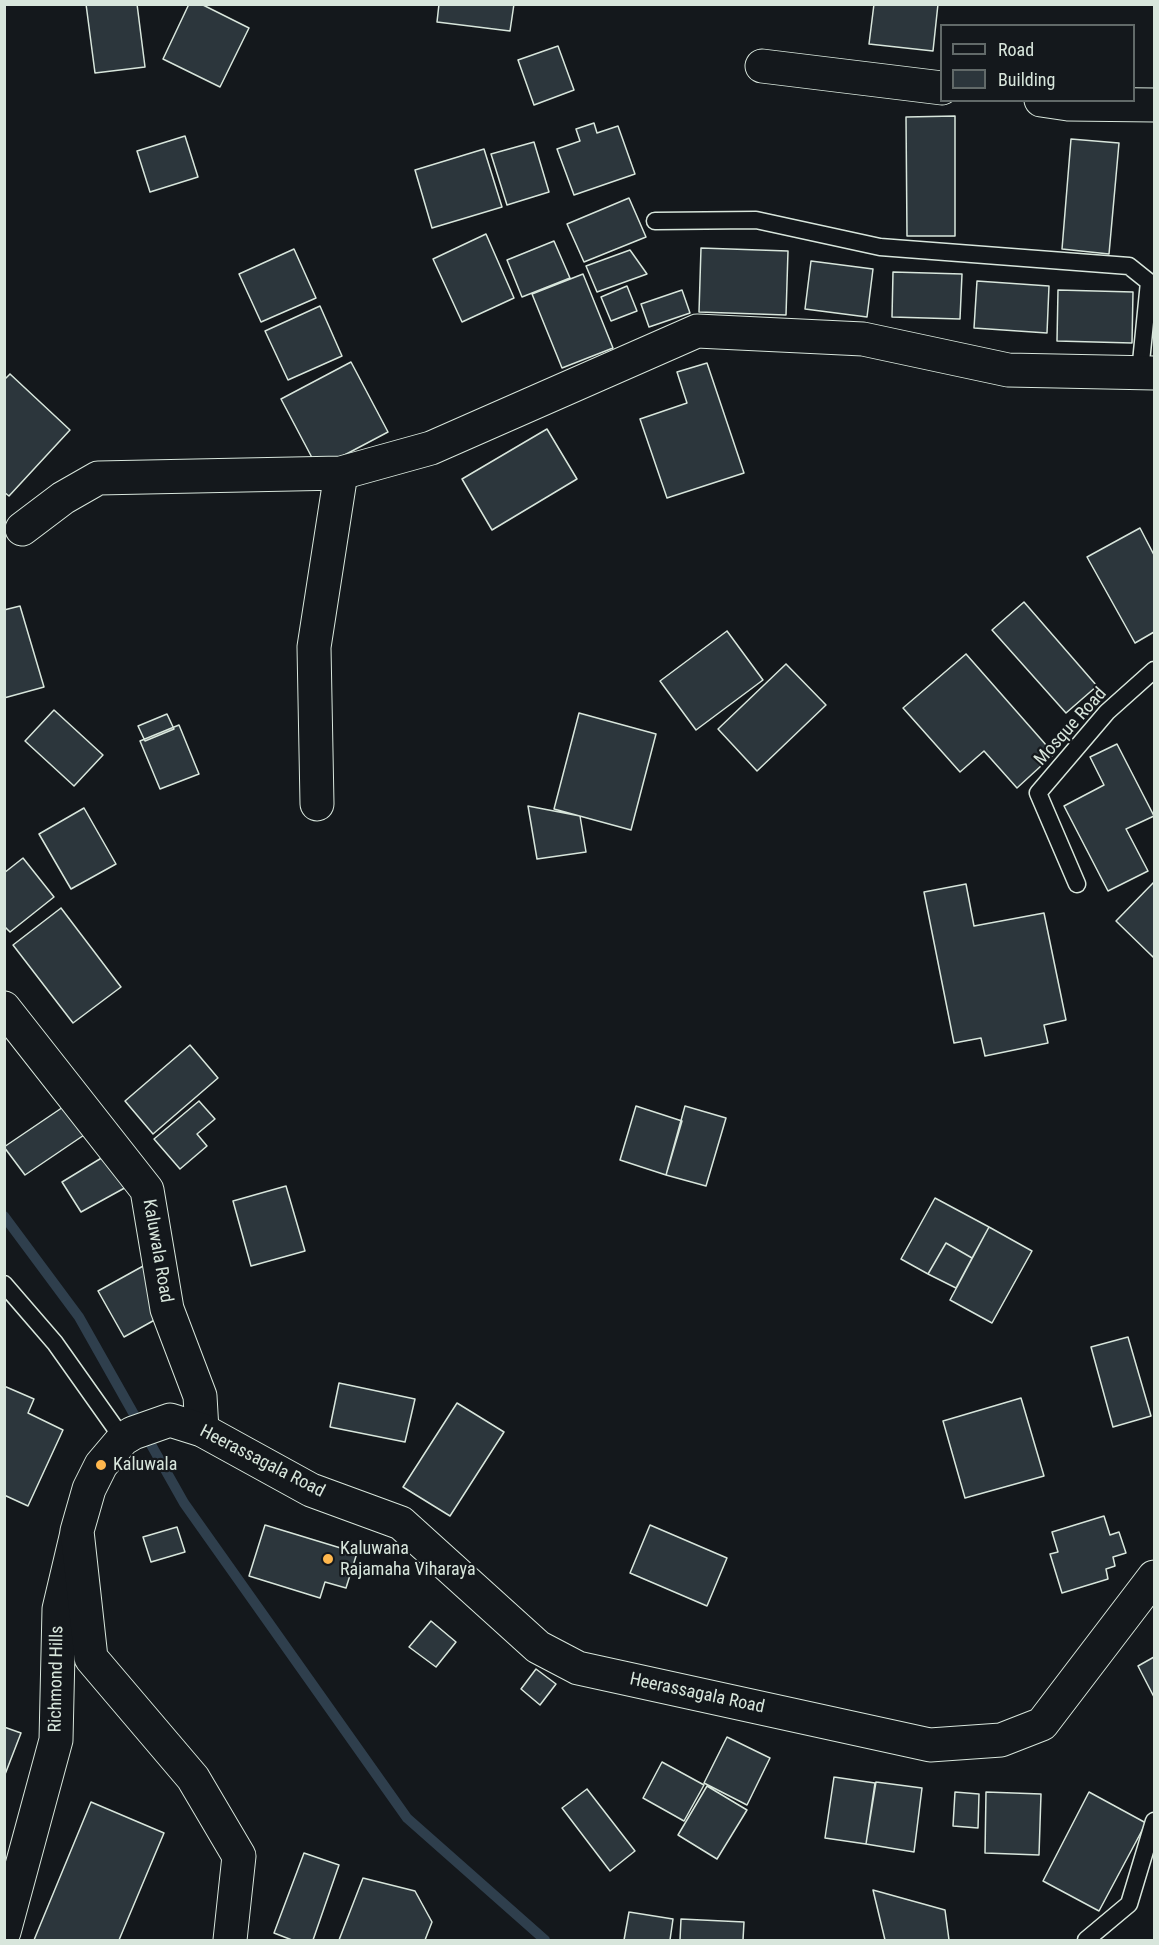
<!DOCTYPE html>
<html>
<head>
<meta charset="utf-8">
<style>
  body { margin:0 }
  #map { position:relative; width:1159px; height:1945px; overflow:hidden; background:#14181c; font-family:"Roboto Condensed",sans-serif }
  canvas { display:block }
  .frame { position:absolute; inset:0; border:6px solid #d8e6dc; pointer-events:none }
  .legend { position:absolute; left:940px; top:24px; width:195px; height:78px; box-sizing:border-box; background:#14181c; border:2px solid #626a69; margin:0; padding:8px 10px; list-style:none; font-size:18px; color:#d8e6dc }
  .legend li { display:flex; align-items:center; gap:12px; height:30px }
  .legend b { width:30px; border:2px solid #626a69 }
</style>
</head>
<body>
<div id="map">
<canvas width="1159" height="1945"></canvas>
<div class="frame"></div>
<ul class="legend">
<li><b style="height:8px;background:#14181c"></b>Road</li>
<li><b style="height:16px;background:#2c363c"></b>Building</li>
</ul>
</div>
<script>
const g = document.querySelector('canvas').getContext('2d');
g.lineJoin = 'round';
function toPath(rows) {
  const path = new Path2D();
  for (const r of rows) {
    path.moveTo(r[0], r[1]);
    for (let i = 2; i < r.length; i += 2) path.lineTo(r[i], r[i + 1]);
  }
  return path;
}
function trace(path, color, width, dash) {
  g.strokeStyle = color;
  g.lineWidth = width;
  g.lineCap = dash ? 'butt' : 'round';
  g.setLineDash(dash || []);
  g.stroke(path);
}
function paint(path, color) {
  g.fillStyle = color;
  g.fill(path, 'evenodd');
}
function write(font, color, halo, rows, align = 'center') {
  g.font = font + ' "Roboto Condensed",sans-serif';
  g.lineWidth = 4.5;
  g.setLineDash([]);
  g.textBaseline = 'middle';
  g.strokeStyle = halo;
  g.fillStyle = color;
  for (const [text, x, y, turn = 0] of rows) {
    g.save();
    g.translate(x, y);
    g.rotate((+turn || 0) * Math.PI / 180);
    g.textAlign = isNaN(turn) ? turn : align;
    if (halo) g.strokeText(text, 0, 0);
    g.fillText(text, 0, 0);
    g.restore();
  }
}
trace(toPath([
  [4,1216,79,1317,184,1503,407,1818,545,1940]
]), '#2f3f4d', 10);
const building = toPath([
  [86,4,137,4,145,67,95,73,86,4],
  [189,4,201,4,249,28,220,87,163,59,189,4],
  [439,4,514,4,510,31,437,22,439,4],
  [874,4,938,4,933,51,869,44,874,4],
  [558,46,574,90,534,105,518,60,558,46],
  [955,116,955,236,907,236,906,117,955,116],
  [594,123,597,133,618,126,635,174,574,195,557,149,580,141,576,129,594,123],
  [185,136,198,177,150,192,137,151,185,136],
  [1071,139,1119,143,1109,254,1062,249,1071,139],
  [534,142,549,192,507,205,491,154,534,142],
  [484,149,502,207,432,228,415,170,484,149],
  [629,198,646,237,584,262,567,224,629,198],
  [486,234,514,298,462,322,433,259,486,234],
  [554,241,570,278,522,297,507,260,554,241],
  [701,248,788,251,786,315,699,312,701,248],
  [294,249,316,298,261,322,239,274,294,249],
  [630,250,647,274,597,292,586,266,630,250],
  [811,261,873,269,867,317,805,309,811,261],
  [893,272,962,274,960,319,892,317,893,272],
  [583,274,613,348,562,368,532,294,583,274],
  [977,281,1049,286,1047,333,974,328,977,281],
  [627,286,637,311,611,321,601,297,627,286],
  [682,290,690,313,649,327,641,304,682,290],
  [1058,290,1133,292,1132,343,1057,341,1058,290],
  [320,306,342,356,288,380,265,331,320,306],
  [351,362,388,432,318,469,281,399,351,362],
  [707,363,744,473,667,498,640,419,687,403,677,372,707,363],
  [10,374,70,430,9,496,4,492,4,380,10,374],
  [547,429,577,479,492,530,462,479,547,429],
  [1140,528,1154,555,1154,632,1135,643,1087,557,1140,528],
  [1024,602,1097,686,1066,713,992,630,1024,602],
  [20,606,44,687,4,698,4,610,20,606],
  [727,631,763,680,696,730,660,681,727,631],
  [966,654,1054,754,1017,788,984,751,960,772,903,708,966,654],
  [786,664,826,705,757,771,718,729,786,664],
  [54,710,103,755,74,786,25,741,54,710],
  [579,713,656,734,631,830,554,809,579,713],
  [167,714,174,729,145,741,138,726,167,714],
  [179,725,199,774,160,789,140,741,179,725],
  [1117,744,1154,816,1126,829,1148,871,1108,891,1064,806,1104,785,1090,757,1117,744],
  [528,806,580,816,586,852,537,859,528,806],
  [84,808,116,864,71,889,39,834,84,808],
  [23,858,54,897,10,932,4,926,4,873,23,858],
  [1154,882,1154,955,1153,957,1116,921,1154,882],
  [966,884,974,926,1044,913,1066,1020,1044,1025,1048,1043,985,1056,981,1038,954,1043,924,892,966,884],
  [61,908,121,987,73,1023,13,945,61,908],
  [190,1045,218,1078,153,1134,125,1101,190,1045],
  [199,1101,215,1119,197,1134,207,1146,180,1169,154,1139,199,1101],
  [69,1103,90,1131,25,1175,4,1147,69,1103],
  [636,1106,682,1121,666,1175,620,1160,636,1106],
  [685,1106,726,1118,706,1186,666,1175,685,1106],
  [108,1154,130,1185,81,1212,62,1182,108,1154],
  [286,1186,305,1251,251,1266,233,1201,286,1186],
  [935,1198,989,1227,972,1258,946,1243,928,1274,901,1259,935,1198],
  [989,1227,1032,1251,992,1323,950,1300,989,1227],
  [946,1243,972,1258,956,1288,928,1274,946,1243],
  [145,1265,160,1317,124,1337,98,1291,145,1265],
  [1128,1337,1151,1416,1113,1427,1091,1347,1128,1337],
  [339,1383,415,1399,405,1442,330,1427,339,1383],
  [4,1386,34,1399,28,1413,63,1430,28,1506,4,1495,4,1386],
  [1021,1398,1044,1476,965,1498,943,1421,1021,1398],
  [457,1403,504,1432,450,1516,403,1487,457,1403],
  [1104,1516,1110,1535,1119,1532,1126,1553,1113,1557,1115,1566,1106,1569,1108,1579,1062,1593,1050,1554,1058,1552,1052,1532,1104,1516],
  [265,1525,357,1553,346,1588,325,1582,320,1598,249,1576,265,1525],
  [650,1525,727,1558,707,1606,630,1573,650,1525],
  [177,1527,185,1552,151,1562,143,1537,177,1527],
  [431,1621,456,1642,436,1667,409,1647,431,1621],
  [1154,1657,1154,1697,1138,1666,1154,1657],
  [536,1669,556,1684,540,1705,521,1689,536,1669],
  [4,1727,21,1733,4,1777,4,1727],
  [727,1737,770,1758,747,1805,704,1783,727,1737],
  [662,1762,704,1785,684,1821,643,1798,662,1762],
  [834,1777,875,1783,866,1844,825,1838,834,1777],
  [876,1782,922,1788,914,1852,866,1844,876,1782],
  [707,1786,747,1810,717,1859,678,1835,707,1786],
  [587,1789,635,1851,610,1871,562,1808,587,1789],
  [955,1792,979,1794,978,1828,953,1826,955,1792],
  [986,1792,1041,1794,1039,1855,985,1853,986,1792],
  [1089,1792,1146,1823,1099,1911,1043,1881,1089,1792],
  [91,1802,164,1833,119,1940,34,1940,91,1802],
  [304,1853,339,1865,313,1940,292,1940,274,1933,304,1853],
  [363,1878,415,1891,432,1922,425,1940,339,1940,363,1878],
  [873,1890,945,1910,949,1940,885,1940,873,1890],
  [629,1912,673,1919,670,1940,624,1940,629,1912],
  [681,1919,744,1922,743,1940,680,1940,681,1919]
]);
paint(building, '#2c363c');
trace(building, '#d8e6dc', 1.5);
const service = toPath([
  [655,221,756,220,880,247,1129,266,1149,282,1140,372],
  [1077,884,1038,793,1107,712,1154,670],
  [4,1284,55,1343,123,1439],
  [1086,1940,1129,1904,1154,1821]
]);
const minor = toPath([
  [762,66,942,88],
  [1041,100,1068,104,1154,105],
  [22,529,63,498,98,478,341,473,431,448,697,331,863,339,1008,370,1154,373],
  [317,804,314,647,341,473],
  [4,1008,147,1190,167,1309,200,1396,202,1430],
  [4,1932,56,1740,59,1609,76,1537]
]);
const tertiary = toPath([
  [230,1940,239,1856,193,1778,91,1658,77,1531,89,1489,101,1465,123,1439,133,1433,170,1420,202,1430,311,1490,401,1523,538,1647,578,1668,930,1745,1001,1740,1042,1724,1154,1577]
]);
trace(service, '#d8e6dc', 19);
trace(minor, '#d8e6dc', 35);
trace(tertiary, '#d8e6dc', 35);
trace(service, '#14181c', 16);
trace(minor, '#14181c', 33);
trace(tertiary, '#14181c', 33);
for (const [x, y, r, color] of [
  [101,1465,6,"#ffb74d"],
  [328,1559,6,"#ffb74d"]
]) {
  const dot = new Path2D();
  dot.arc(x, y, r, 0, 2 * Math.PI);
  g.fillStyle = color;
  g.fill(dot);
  trace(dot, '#14181c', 2);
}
write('18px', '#d8e6dc', '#14181c', [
  ["Mosque Road",1071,727,-48],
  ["Kaluwala Road",157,1251,80],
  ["Heerassagala Road",262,1462,27],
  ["Richmond Hills",57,1679,-89],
  ["Heerassagala Road",697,1694,12]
]);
write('18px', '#d8e6dc', '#14181c', [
  ["Kaluwala",113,1465],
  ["Kaluwana",340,1549],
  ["Rajamaha Viharaya",340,1570]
], 'left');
</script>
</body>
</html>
